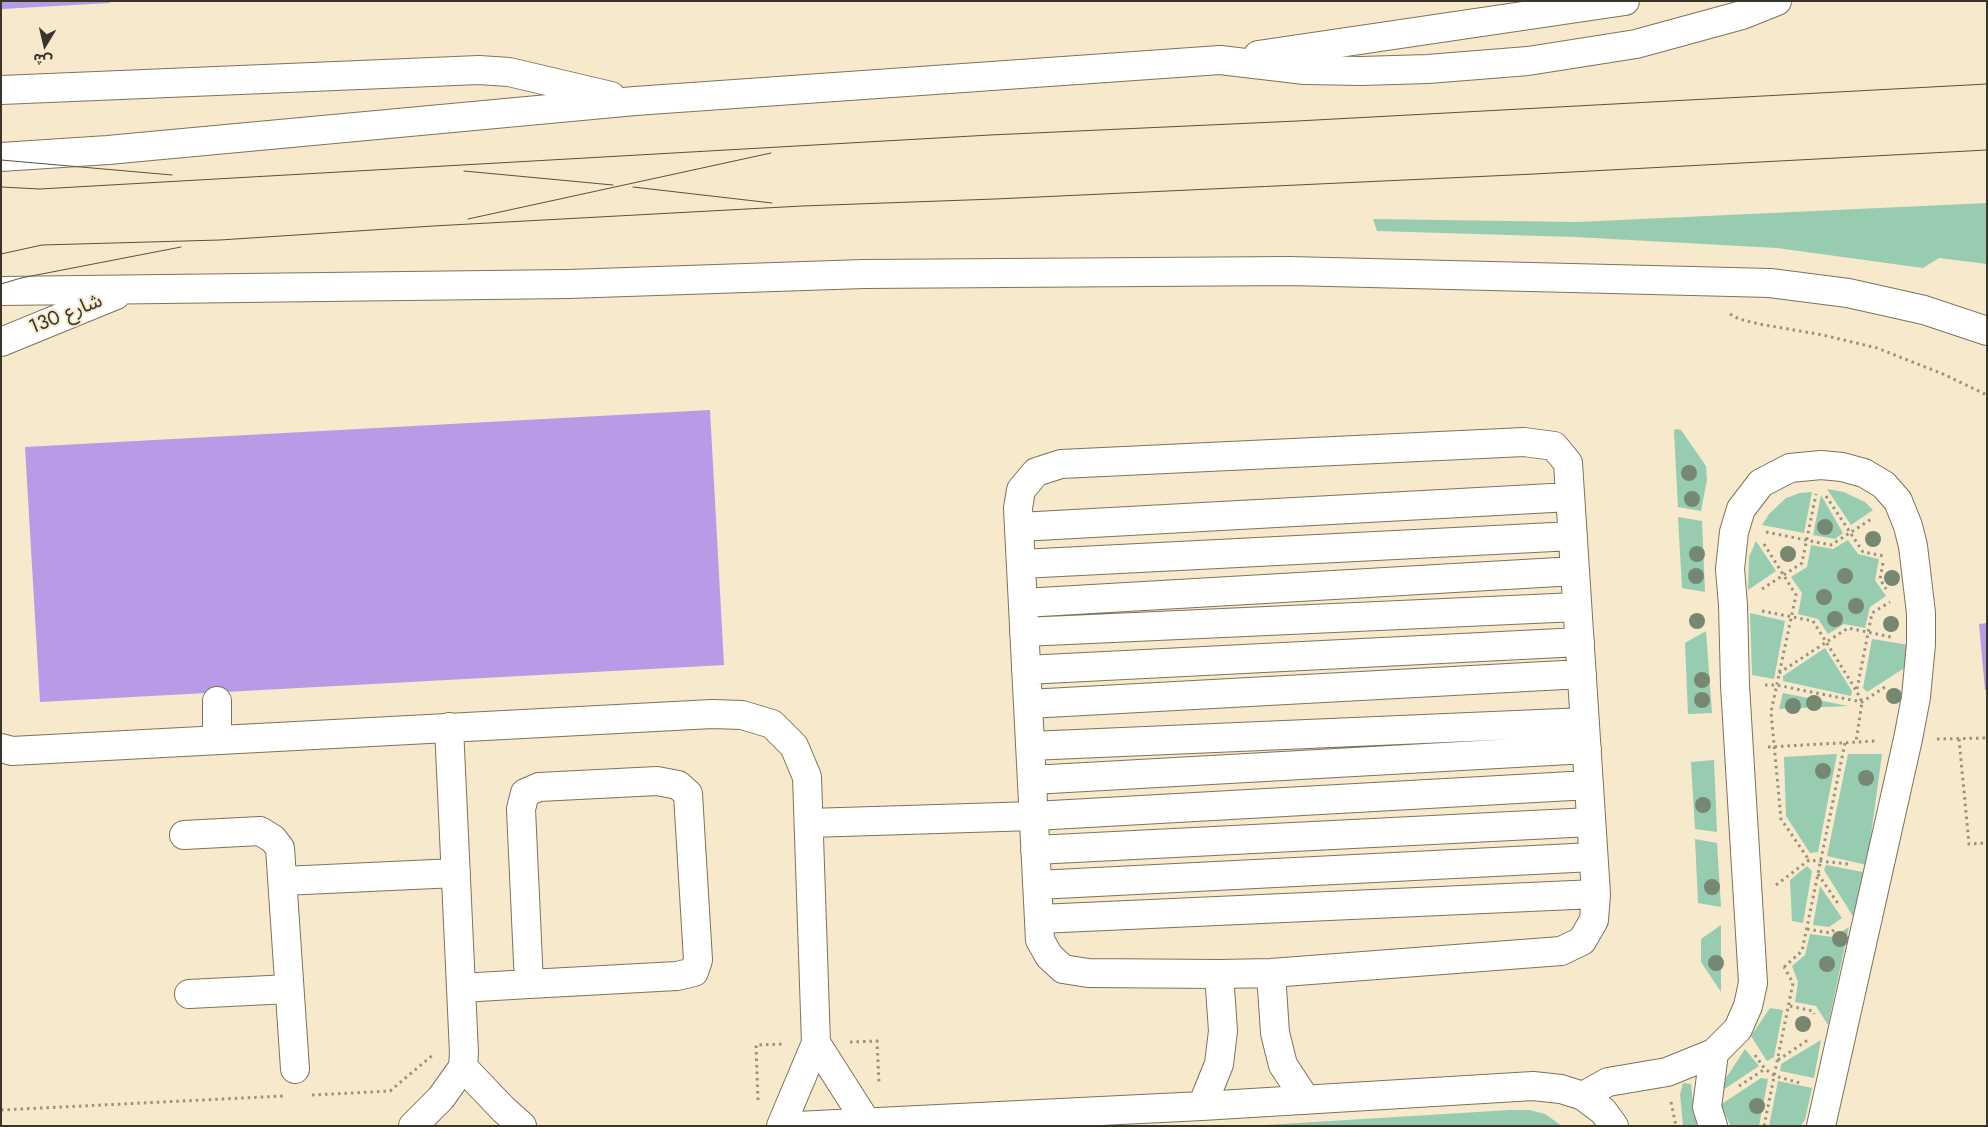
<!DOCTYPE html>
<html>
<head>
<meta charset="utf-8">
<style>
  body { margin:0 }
  #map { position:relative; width:1988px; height:1127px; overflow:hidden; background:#f6e9cc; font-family:Jost,"Noto Sans Arabic",sans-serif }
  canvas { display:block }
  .frame { position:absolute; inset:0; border:2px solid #393529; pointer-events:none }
  .north { position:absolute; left:20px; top:20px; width:50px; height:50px; -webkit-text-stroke:4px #f6e9cc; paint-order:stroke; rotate:189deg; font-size:14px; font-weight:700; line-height:20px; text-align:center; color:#393529 }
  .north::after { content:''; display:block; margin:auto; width:18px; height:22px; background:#393529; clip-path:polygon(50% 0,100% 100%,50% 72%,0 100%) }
</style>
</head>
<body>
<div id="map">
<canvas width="1988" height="1127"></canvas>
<div class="frame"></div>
<div class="north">ش</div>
</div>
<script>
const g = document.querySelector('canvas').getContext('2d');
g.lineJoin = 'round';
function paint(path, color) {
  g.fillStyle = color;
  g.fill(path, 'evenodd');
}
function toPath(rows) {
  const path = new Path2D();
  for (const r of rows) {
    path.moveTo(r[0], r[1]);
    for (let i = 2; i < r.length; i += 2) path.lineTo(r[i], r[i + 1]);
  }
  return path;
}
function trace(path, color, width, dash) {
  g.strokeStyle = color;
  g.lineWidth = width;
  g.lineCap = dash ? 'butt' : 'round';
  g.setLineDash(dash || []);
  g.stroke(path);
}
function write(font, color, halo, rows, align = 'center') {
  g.font = font + ' Jost,"Noto Sans Arabic",sans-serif';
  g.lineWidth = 4;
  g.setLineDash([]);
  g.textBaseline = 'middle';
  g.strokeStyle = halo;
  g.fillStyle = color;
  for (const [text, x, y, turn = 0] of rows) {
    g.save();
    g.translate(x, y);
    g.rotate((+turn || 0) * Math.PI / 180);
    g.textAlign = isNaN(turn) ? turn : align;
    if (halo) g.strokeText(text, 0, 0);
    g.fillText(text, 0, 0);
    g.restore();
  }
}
paint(toPath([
  [1987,203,1987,264,1939,258,1923,268,1777,248,1575,237,1377,231,1373,219,1577,222],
  [1675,429,1681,430,1706,466,1707,480,1701,511,1678,507,1674,432],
  [1827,489,1844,492,1854,497,1865,502,1873,510,1851,525],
  [1812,492,1804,533,1762,525,1769,514,1786,498,1800,493],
  [1821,495,1843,533,1835,539,1813,535],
  [1678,517,1702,521,1705,592,1682,588],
  [1848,540,1858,554,1879,559,1875,580,1886,596,1870,607,1865,628,1844,624,1828,634,1818,619,1798,614,1802,593,1791,577,1807,567,1811,545,1833,549],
  [1756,541,1776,571,1748,590,1749,557],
  [1750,613,1785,621,1774,679,1752,675],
  [1706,631,1712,713,1688,714,1685,643],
  [1872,639,1909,645,1906,667,1867,692,1863,688],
  [1825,648,1852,691,1851,696,1783,681,1783,676],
  [1783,693,1848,706,1779,709],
  [1837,754,1818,852,1810,853,1786,816,1784,757],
  [1848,754,1882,754,1867,865,1827,856],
  [1714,760,1717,832,1695,829,1691,762],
  [1695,839,1717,843,1721,907,1698,903],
  [1826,865,1863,872,1854,918,1824,870],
  [1807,866,1812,871,1803,923,1792,921,1790,880],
  [1820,886,1842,918,1829,927,1813,925],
  [1721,925,1721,992,1701,962,1701,939],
  [1849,927,1828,1025,1816,1006,1795,1002,1798,982,1792,966,1805,955,1810,934,1833,937],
  [1770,1008,1783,1010,1774,1057,1767,1061,1751,1036],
  [1821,1040,1814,1078,1780,1071,1781,1064],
  [1745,1049,1759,1066,1723,1090,1726,1078],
  [1761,1078,1768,1079,1759,1126,1731,1126,1720,1105],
  [1778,1081,1812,1088,1805,1120,1800,1126,1769,1126],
  [1683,1083,1691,1084,1694,1113,1697,1126,1683,1126,1680,1094],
  [1510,1110,1529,1110,1545,1114,1562,1126,1249,1126]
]), '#97ccb1');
paint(toPath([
  [2,1,110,1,110,3,2,9],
  [710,410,724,665,40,702,25,447],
  [1987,623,1987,690,1985,690,1979,624]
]), '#b79be6');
const minor = toPath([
  [1,90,479,70,509,72,611,96],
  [1,157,108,150,635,101,1220,60],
  [1,291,568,284,864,274,1289,271,1692,281],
  [1,342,116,295],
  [1524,442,1554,446,1568,463,1596,894,1594,920,1582,941,1561,951,1271,973,1219,974,1088,973,1063,969,1049,956,1040,940,1018,508,1021,490,1036,472,1061,464,1524,442],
  [1019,527,1570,497],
  [1021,564,1573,536],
  [1023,603,1575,571],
  [1024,632,1577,607],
  [1026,670,1580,642],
  [217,701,217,739],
  [1028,704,1582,674],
  [1030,746,1585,722],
  [1,748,12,751,712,714,742,715,772,724,794,746,807,777,816,1043,781,1126],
  [1032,780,1587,749],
  [809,823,1034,816,1589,785],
  [184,835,260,831,273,839,280,848,295,1069],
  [1035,850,1591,822],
  [283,881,456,873],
  [1037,885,1593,857],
  [1039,919,1596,894],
  [1271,973,1275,1033,1283,1065,1306,1100],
  [461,988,529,984,677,976,694,972,698,960,688,794,678,785,657,781,539,787,525,793,521,809,529,984],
  [189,994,289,989],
  [816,1043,867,1123],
  [463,1067,503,1109,522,1126],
  [1583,1096,1608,1082,1667,1072,1714,1053,1738,1029,1748,1006,1753,983,1735,685,1733,605,1730,569,1734,532,1741,509,1761,483,1790,468,1821,465,1842,467,1864,473,1884,485,1898,501,1908,526,1913,546,1921,613,1921,644,1916,697,1908,739,1821,1126],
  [1202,1106,1219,1064,1223,1031,1219,974],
  [413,1126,441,1098,463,1067,464,1053,449,727],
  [797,1126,1202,1106,1533,1086,1561,1089,1583,1096,1603,1111,1614,1126],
  [1713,1126,1707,1107,1714,1053]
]);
const highway = toPath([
  [1258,55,1625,1],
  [1220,60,1305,70,1361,71,1428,69,1528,61,1636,44,1742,15,1777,1],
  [1692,281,1770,283,1848,293,1924,310,1987,331]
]);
trace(minor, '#7e7259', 30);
trace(highway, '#7e7259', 30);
trace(toPath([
  [1730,314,1739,319,1759,324,1823,335,1877,348,1943,374,1987,395],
  [1826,496,1863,552,1884,556],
  [1766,532,1831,545,1873,518],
  [1764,544,1796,595,1771,712,1781,819,1809,860],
  [1883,563,1880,579,1886,589],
  [1762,589,1802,563,1816,494],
  [1762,611,1813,621,1856,690,1862,702,1856,742],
  [1779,673,1848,628,1891,637],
  [1765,685,1776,685,1862,702,1888,685],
  [1857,689,1872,613,1890,602],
  [1937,739,1987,738],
  [1959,739,1969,844,1987,843],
  [1768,747,1876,741],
  [1818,874,1839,905],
  [1776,885,1809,860,1849,864],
  [1807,929,1830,933,1834,930],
  [1784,967,1802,951,1845,743],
  [1790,1006,1813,1011,1814,1014],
  [850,1042,877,1041,879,1083],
  [1755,1055,1765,1069,1775,1076,1800,1083],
  [1778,1060,1808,1040],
  [1739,1086,1765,1069],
  [312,1095,390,1091,434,1054],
  [758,1100,756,1045,784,1044],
  [1671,1102,1676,1126],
  [1,1110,283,1096],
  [1764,1126,1793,983,1784,967]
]), '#9b927d', 3, [2.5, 4]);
trace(minor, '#fff', 28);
trace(highway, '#fff', 28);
trace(toPath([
  [1,160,172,175],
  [464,171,613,185],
  [1,187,40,189,990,135,1297,121,1987,84],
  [633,187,772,203],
  [468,219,771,153],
  [1,254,42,245,220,240,433,226,802,206,995,199,1534,174,1987,150],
  [1,284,21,278,181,247]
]), '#575243', 1);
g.fillStyle = '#778872';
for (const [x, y] of [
  [1689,473],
  [1692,499],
  [1825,527],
  [1873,539],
  [1697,554],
  [1788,554],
  [1696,576],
  [1845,576],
  [1892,578],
  [1824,597],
  [1856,606],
  [1835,619],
  [1697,621],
  [1891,624],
  [1702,680],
  [1894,696],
  [1702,700],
  [1814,703],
  [1793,706],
  [1823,771],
  [1866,778],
  [1703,805],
  [1712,887],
  [1840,939],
  [1716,963],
  [1827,964],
  [1803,1024],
  [1757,1106]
]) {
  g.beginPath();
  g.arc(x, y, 8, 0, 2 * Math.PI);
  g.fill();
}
write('20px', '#393529', '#f6e9cc', [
  ["شارع 130",66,315,-22]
]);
</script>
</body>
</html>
